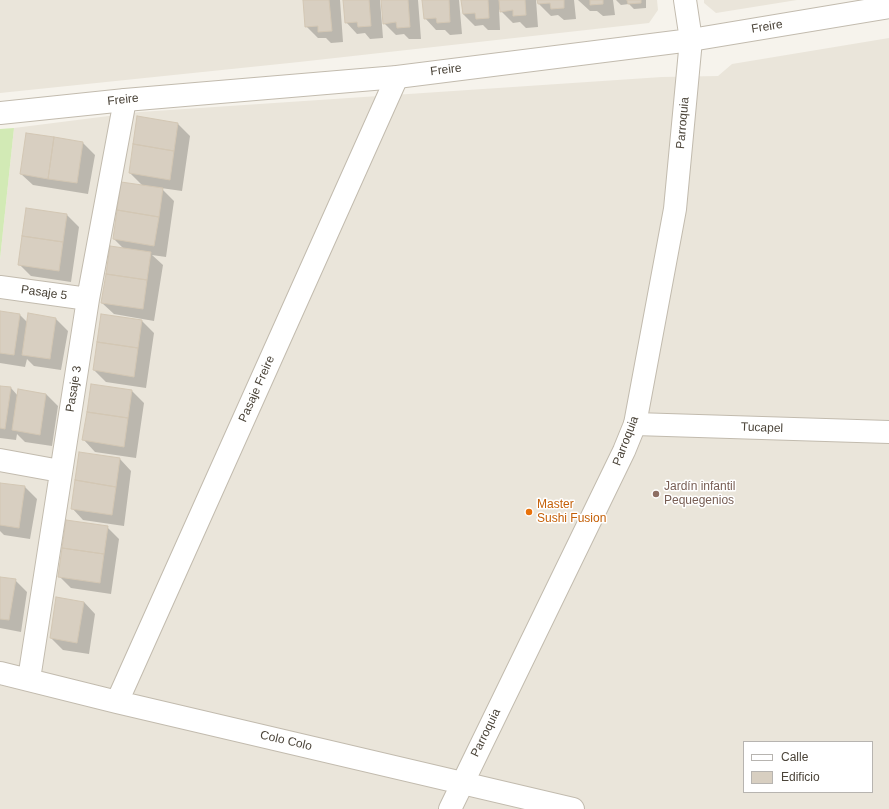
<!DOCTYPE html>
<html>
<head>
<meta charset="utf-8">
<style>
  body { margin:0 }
  #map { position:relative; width:889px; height:809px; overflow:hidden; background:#f6f3ec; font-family:Arial,sans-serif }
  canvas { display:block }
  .legend { position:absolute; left:743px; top:741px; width:130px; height:52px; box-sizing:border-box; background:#fff; border:1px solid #b7b4b0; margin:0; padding:5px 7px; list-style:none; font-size:12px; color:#4b4439 }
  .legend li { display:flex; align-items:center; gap:8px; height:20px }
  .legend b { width:20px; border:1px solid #b7b4b0 }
</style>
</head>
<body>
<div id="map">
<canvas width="889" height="809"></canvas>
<ul class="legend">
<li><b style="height:5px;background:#fff"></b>Calle</li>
<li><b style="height:11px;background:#d8cfc1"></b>Edificio</li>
</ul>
</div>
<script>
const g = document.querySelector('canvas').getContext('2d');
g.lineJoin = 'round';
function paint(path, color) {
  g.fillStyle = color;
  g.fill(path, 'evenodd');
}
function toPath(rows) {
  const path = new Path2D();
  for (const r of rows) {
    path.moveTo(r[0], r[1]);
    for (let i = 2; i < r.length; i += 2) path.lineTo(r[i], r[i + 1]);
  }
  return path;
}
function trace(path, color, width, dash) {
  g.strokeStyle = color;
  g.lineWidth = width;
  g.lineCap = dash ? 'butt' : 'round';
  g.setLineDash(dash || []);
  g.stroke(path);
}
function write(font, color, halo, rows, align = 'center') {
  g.font = font + ' Arial,sans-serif';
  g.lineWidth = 3;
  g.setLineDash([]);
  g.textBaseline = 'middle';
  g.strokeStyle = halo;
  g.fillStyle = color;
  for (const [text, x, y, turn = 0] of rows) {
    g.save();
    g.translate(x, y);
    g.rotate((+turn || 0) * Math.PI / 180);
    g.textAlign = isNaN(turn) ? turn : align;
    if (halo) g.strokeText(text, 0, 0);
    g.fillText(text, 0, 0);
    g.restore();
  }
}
paint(toPath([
  [0,0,657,0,658,10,649,23,299,62,0,93],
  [704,0,797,0,716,13,704,3],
  [889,38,889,809,0,809,0,259,14,128,140,112,662,77,718,76,732,64],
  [744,742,872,742,872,792,744,792]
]), '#eae5da');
paint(toPath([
  [14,128,0,259,0,129]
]), '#d2eab5');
paint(toPath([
  [304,0,340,0,343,42,331,43,326,38,318,38,306,26],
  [344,0,380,0,383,38,370,39,365,33,357,34,346,22],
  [382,0,418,0,421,39,409,39,404,34,396,35,384,23],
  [423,0,459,0,462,34,450,35,445,30,436,30,425,18],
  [462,0,536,0,538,27,526,28,520,22,513,23,499,9,500,30,488,30,483,25,475,26,463,14],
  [538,0,574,0,576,19,564,20,558,15,551,16,539,4],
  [578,0,613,0,615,15,603,16,597,11,590,11],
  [616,0,646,0,646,8,634,9,629,4,621,5],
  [178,124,190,136,182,191,161,188,174,201,166,257,152,255,163,265,154,321,114,314,102,303,124,249,114,239,143,186,130,173],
  [83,143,95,155,88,194,33,185,21,174],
  [67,215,79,227,71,282,31,276,19,264],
  [0,312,20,315,28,323,56,319,68,331,61,370,34,366,27,359,25,367,0,363],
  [102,315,142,321,154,333,146,388,106,382,94,370],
  [0,387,11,388,18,396,19,390,46,394,58,406,52,446,25,442,17,434,16,440,0,438],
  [132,391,144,403,136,458,95,452,84,440],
  [120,459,131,471,124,526,83,520,72,508],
  [0,484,25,487,37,499,30,539,4,535,0,531],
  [107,527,119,539,111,594,71,588,59,576],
  [0,578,15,580,27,592,21,632,0,628],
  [84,602,95,614,89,654,63,650,51,638]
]), '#0003');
const building = toPath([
  [303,0,329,0,332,31,318,32,318,26,305,27,303,0],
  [343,0,369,0,371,26,358,27,357,22,345,23,343,0],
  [381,0,408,0,410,27,397,28,396,22,383,24,381,0],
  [422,0,449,0,450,22,437,23,436,18,424,19,422,0],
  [461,0,488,0,489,18,476,19,475,13,463,14,461,0],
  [499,0,525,0,526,15,513,16,513,10,500,12,499,0],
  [537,0,564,0,564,8,551,9,550,3,538,4,537,0],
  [590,0,603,0,603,4,590,5,590,0],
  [627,0,641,0,641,3,628,4,627,0],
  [137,116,178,123,174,151,133,144,137,116],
  [26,133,54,137,48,179,20,174,26,133],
  [54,137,83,142,77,183,48,179,54,137],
  [133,144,174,151,170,180,129,173,133,144],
  [121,182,163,188,159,217,117,210,121,182],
  [26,208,67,214,63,242,22,236,26,208],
  [117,210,159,217,154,246,113,239,117,210],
  [22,236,63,242,59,271,18,265,22,236],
  [110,246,151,252,147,280,106,274,110,246],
  [106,274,147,280,143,309,101,303,106,274],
  [0,311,20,314,14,355,0,353,0,311],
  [28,313,56,318,50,359,22,355,28,313],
  [101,314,142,320,138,348,97,342,101,314],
  [97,342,138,348,134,377,93,370,97,342],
  [91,384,132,390,128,418,87,412,91,384],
  [0,386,11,387,5,429,0,428,0,386],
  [18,389,46,394,40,435,12,430,18,389],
  [87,412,128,418,124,447,82,440,87,412],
  [79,452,120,458,116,487,75,480,79,452],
  [75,480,116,487,112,515,71,509,75,480],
  [0,483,25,486,19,528,0,525,0,483],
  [66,520,108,526,104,554,62,548,66,520],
  [62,548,104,554,100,583,58,577,62,548],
  [0,577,16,579,9,620,0,619,0,577],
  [56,597,84,602,77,643,50,638,56,597]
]);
paint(building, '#d8cfc1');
trace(building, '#d3c7b4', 1);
const minor = toPath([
  [0,287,88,299],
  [635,424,889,432],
  [0,460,60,471],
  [0,673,117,702,573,809],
  [29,679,88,299,125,100],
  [117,702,397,77]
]);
const tertiary = toPath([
  [0,113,125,100,397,77,691,40,889,7],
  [450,809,624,451,635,424,675,209,691,40,685,0]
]);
trace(minor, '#c2bbae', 24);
trace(tertiary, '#c2bbae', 24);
trace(minor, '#fff', 22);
trace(tertiary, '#fff', 22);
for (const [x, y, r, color] of [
  [656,494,4,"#8d6e63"],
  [529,512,4,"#e8710a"]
]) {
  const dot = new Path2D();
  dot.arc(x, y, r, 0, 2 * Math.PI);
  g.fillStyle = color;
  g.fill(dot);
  trace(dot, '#fff', 1.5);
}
write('12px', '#4b4439', '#fff', [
  ["Freire",767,27,-9],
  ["Freire",446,70,-7],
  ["Freire",123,100,-6],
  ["Parroquia",683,123,-85],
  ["Pasaje 5",44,293,8],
  ["Pasaje 3",74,389,-81],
  ["Pasaje Freire",257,389,-66],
  ["Tucapel",762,428,2],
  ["Parroquia",626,441,-69],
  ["Parroquia",486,733,-64],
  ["Colo Colo",286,741,13]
]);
write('12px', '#785e54', '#fff', [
  ["Jardín infantil",664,487],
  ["Pequegenios",664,501]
], 'left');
write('12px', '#c56008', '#fff', [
  ["Master",537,505],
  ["Sushi Fusion",537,519]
], 'left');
</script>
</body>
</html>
